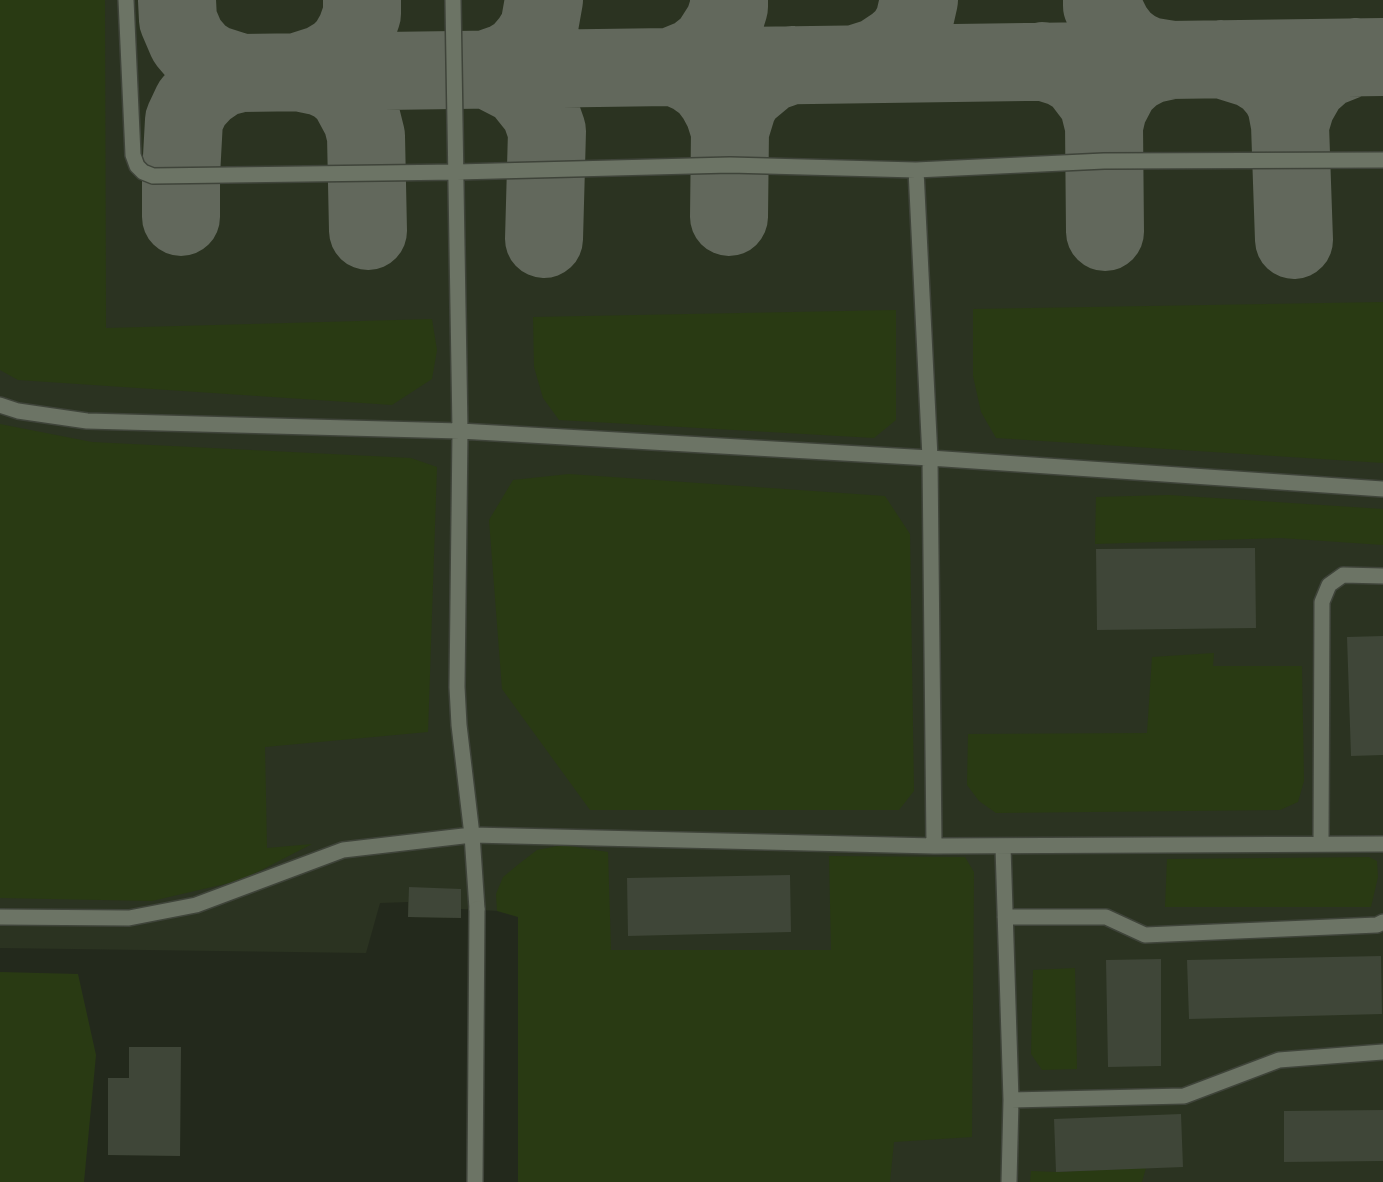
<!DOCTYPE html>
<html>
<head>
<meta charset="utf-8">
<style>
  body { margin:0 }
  canvas { display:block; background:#23291c }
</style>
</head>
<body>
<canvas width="1383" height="1182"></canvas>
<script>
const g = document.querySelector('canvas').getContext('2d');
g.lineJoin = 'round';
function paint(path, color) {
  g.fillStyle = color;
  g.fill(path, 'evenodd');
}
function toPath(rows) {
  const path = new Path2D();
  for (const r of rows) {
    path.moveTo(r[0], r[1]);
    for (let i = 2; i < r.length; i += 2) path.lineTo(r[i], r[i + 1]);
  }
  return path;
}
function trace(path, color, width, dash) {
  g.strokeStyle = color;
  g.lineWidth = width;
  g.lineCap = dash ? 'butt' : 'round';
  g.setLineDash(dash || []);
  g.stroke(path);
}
paint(toPath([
  [0,0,1383,0,1383,1182,518,1182,518,912,461,909,461,918,408,917,408,902,380,903,366,953,0,948]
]), '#2b3321');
paint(toPath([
  [0,0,105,0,106,328,432,319,437,350,432,379,392,405,18,380,0,370],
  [1383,302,1383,463,996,438,981,412,973,376,973,309],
  [896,310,896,420,874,438,559,420,543,398,534,367,533,317],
  [0,424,92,442,411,458,437,467,428,732,265,747,267,848,312,844,242,880,152,901,0,898],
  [569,474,885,496,910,534,914,791,899,810,590,810,502,689,489,520,513,480],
  [1169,495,1383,509,1383,545,1280,538,1095,544,1096,497],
  [1214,653,1213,666,1302,666,1304,781,1298,802,1280,810,996,813,979,801,967,785,968,734,1147,733,1152,657],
  [563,845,608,852,611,950,831,950,829,856,965,857,974,872,972,1137,894,1142,890,1182,518,1182,518,917,497,911,496,894,503,877,520,863,537,850],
  [1369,857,1377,861,1378,877,1371,907,1165,907,1167,859],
  [1075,968,1077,1069,1042,1070,1031,1054,1033,970],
  [0,972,78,974,96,1055,84,1182,0,1182],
  [1146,1168,1142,1182,1030,1182,1031,1171,1056,1172]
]), '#293a13');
trace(toPath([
  [177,0,178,20,187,41,199,55,213,64,241,73,221,78,205,89,192,103,184,120,181,175,181,217],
  [362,0,362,14,356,31,348,45,338,55,323,64,298,72,322,77,335,83,348,94,362,120,366,136,368,231],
  [544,0,539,28,531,41,520,54,507,62,487,69,520,86,540,111,547,131,544,239],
  [729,0,729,7,724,23,710,45,695,57,673,66,693,75,707,85,716,97,724,112,730,131,738,105,745,93,769,73,792,65],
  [1221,59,1253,69,1269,79,1280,92,1286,104,1290,125,1296,105,1308,84,1325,69,1355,57],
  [1042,61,1064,68,1079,77,1098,102,1104,126,1108,109,1120,86,1134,73,1149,65,1172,60,1148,56,1135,50,1123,41,1113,28,1102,6,1102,0],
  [856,64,878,57,896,45,906,36,914,22,919,0],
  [241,73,1383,57],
  [1290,125,1294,240],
  [1104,126,1105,232],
  [729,217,730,131]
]), '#62685c', 78);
paint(toPath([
  [1255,548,1256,628,1097,630,1096,549],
  [1383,636,1383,755,1351,756,1347,637],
  [790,875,791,932,628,936,627,878],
  [409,887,461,889,461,918,408,917],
  [1381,956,1382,1014,1189,1019,1187,960],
  [1161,959,1161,1066,1108,1067,1106,960],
  [129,1047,181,1047,180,1156,108,1155,108,1078,129,1078],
  [1383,1110,1383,1161,1284,1162,1284,1111],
  [1181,1114,1183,1167,1056,1172,1054,1119]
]), '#3f4638');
const service = toPath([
  [126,0,133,155,137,166,143,172,153,176,457,172,730,165,916,170,1104,161,1383,160],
  [453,0,460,431,457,687,459,725,472,835,477,909],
  [0,405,18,411,87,421,460,431,930,458,916,170],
  [1321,844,1322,602,1329,585,1343,575,1383,576],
  [934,846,930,458,1383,489],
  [1003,847,1011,1100,1184,1096,1279,1060,1383,1052],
  [0,917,129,918,196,905,343,850,472,835,934,846,1383,844],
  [1005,917,1106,917,1145,935,1377,925,1383,922],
  [1009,1182,1011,1100]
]);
const minor = toPath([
  [475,1182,477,909]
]);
trace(service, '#3f443a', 18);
trace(minor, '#3f443a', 18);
trace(service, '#6c7465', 15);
trace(minor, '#6c7465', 15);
</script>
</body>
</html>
